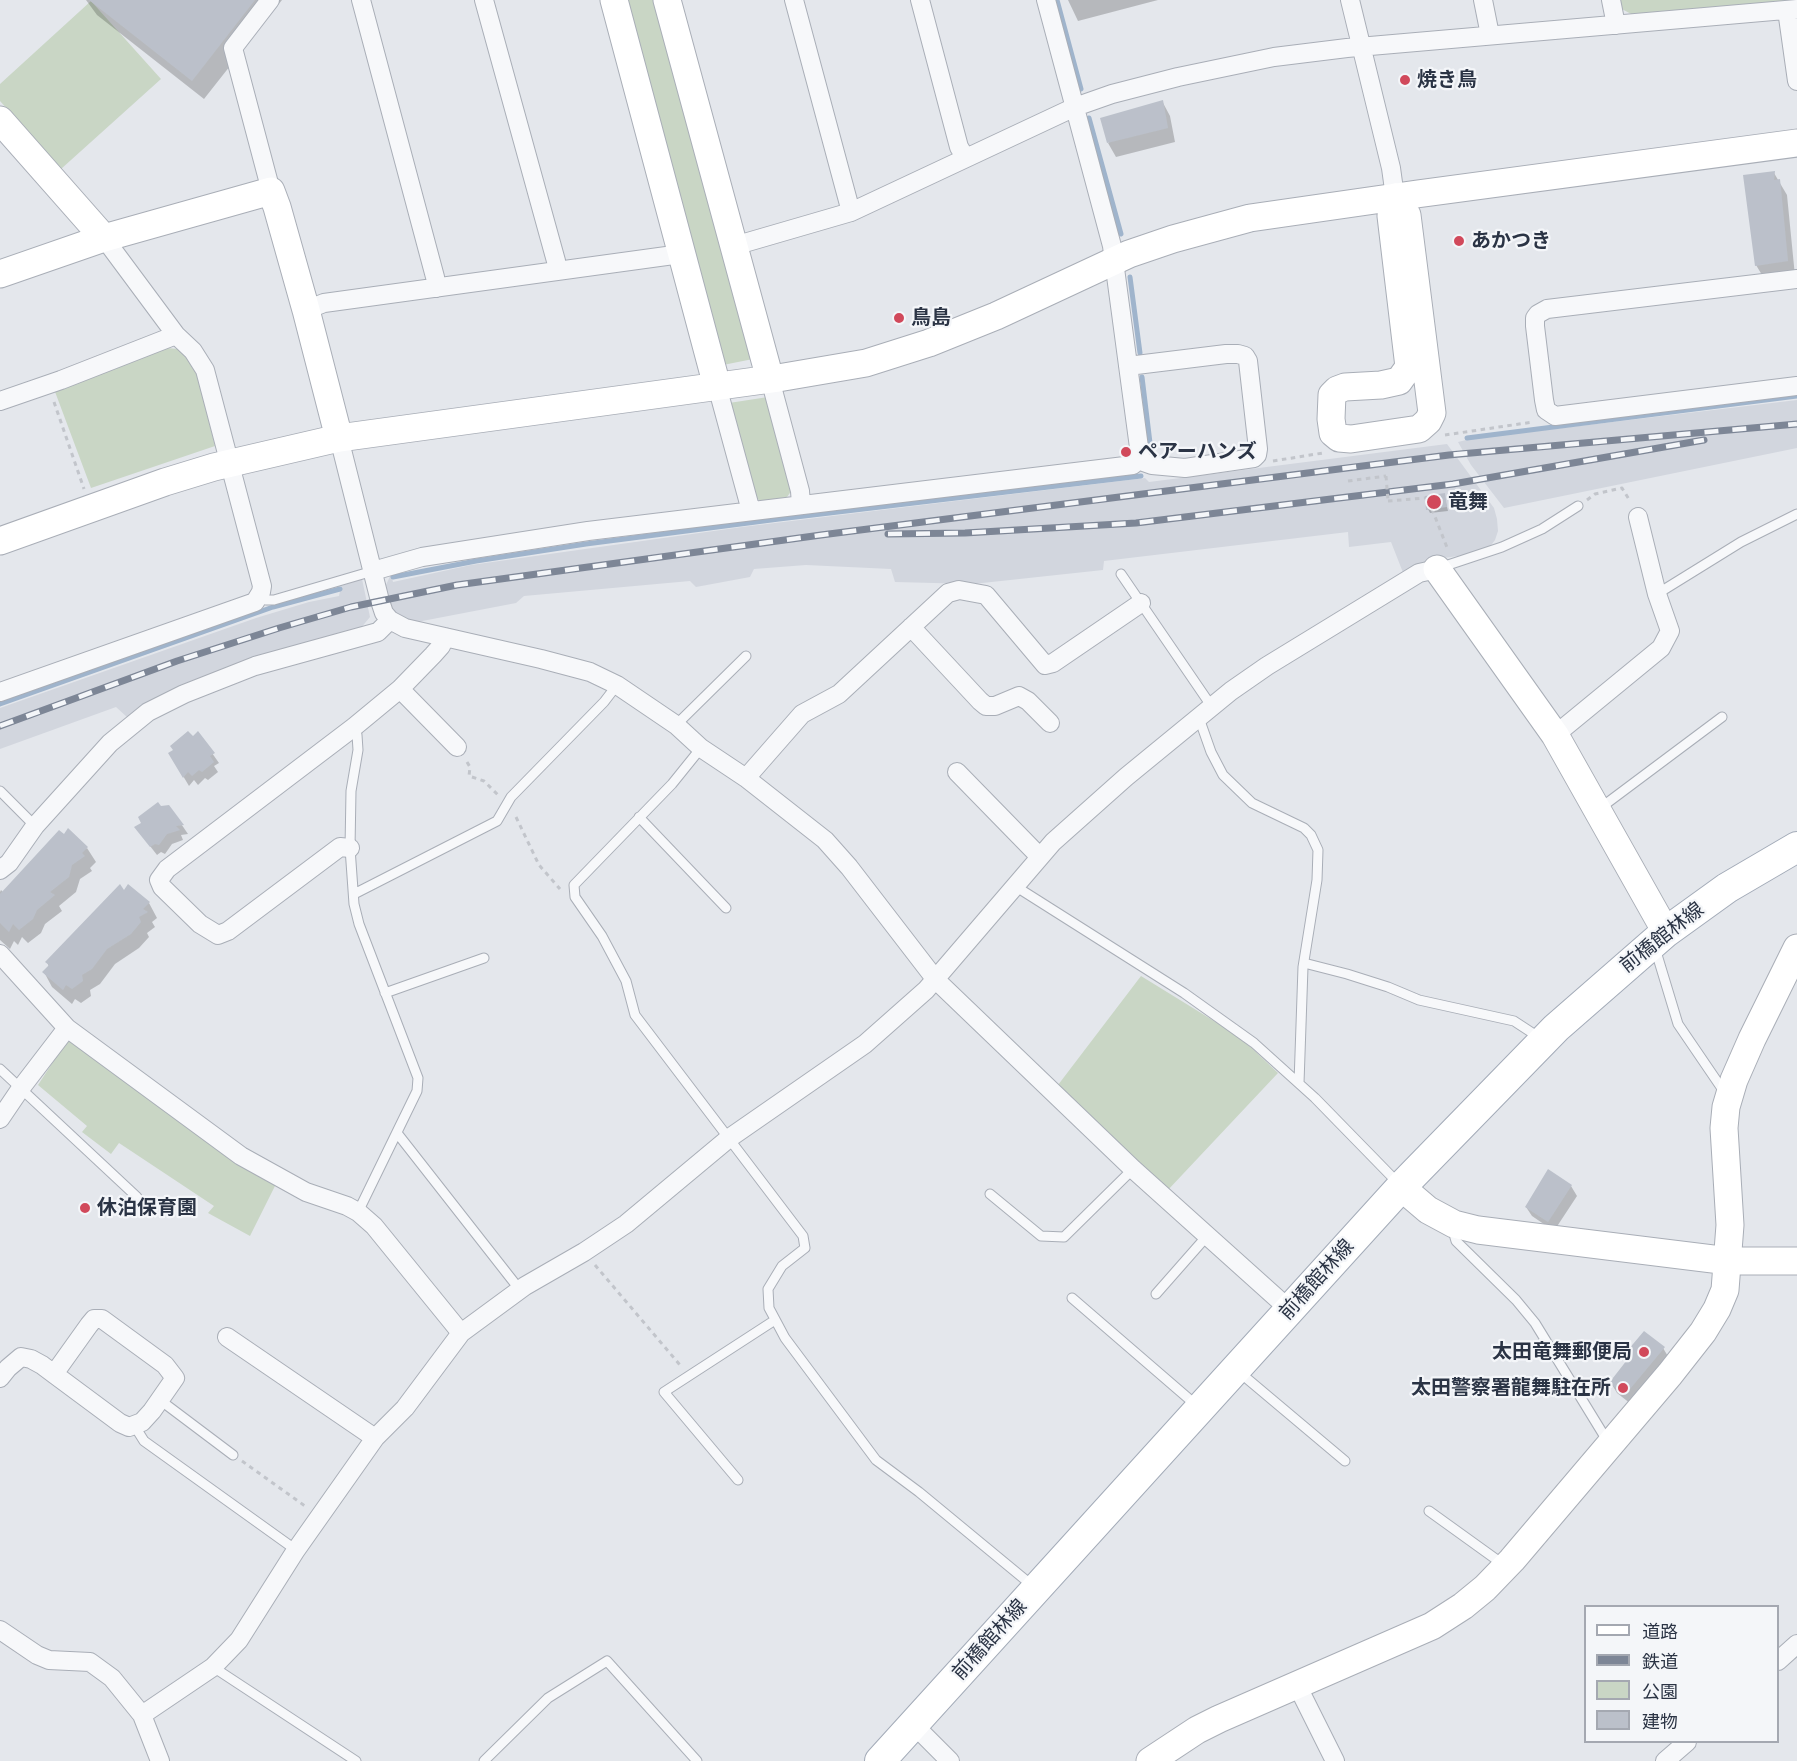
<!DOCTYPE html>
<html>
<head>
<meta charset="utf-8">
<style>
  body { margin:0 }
  #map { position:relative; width:1797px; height:1761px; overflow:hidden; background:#e4e7ec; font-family:"PT Sans","Noto Sans JP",sans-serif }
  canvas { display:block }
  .legend { position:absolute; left:1584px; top:1605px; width:195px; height:138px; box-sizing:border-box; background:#f4f6f9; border:2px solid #a4a8b1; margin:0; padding:8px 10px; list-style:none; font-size:18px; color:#2b3445 }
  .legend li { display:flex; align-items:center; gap:12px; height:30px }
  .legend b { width:30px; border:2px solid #a4a8b1 }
</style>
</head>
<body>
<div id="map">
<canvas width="1797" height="1761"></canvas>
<ul class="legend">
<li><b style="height:8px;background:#fff"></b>道路</li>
<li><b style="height:8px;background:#7d8696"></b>鉄道</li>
<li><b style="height:16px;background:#c9d6c5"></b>公園</li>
<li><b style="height:16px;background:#bbc0ca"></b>建物</li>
</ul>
</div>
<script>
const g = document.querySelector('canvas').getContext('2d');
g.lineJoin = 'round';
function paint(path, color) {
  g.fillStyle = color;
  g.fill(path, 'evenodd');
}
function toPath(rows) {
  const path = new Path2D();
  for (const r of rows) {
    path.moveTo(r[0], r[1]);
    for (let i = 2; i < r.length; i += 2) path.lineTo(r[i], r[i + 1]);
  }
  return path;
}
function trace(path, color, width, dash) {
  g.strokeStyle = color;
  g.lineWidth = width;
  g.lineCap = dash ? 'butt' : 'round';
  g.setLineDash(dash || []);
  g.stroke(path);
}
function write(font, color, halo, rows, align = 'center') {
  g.font = font + ' "PT Sans","Noto Sans JP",sans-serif';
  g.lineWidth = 4.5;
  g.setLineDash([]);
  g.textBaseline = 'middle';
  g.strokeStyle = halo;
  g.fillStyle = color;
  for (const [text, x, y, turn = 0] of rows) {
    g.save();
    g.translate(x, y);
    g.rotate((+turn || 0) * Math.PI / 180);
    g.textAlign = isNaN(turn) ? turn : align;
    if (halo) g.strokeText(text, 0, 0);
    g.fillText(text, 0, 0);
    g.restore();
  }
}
paint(toPath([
  [1797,400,1797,448,1504,508,1471,465,1458,442,1470,439],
  [1447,444,1494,508,1497,519,1498,531,1495,540,1489,548,1464,555,1431,560,1404,575,1391,542,1349,547,1348,532,1104,561,1103,570,973,584,895,582,891,569,806,565,754,569,750,577,696,587,690,581,524,596,516,603,417,622,405,620,393,614,386,585,391,574,393,582,471,565,742,527,1145,478,1149,482],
  [362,579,370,617,360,629,209,674,164,694,128,718,116,707,0,749,0,708,256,618,309,602,339,596,341,586]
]), '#d2d6de');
paint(toPath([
  [619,0,660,0,758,358,718,366],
  [1619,0,1797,0,1797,2,1633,15,1620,8],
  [91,1,161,79,61,169,0,101,0,84],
  [167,348,178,349,185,353,196,371,215,446,91,488,54,389],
  [768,397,792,490,787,497,762,501,757,499,729,403],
  [1141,976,1240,1037,1278,1073,1167,1191,1058,1085],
  [68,1039,276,1184,250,1236,208,1213,214,1206,119,1143,111,1154,82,1132,87,1126,38,1085]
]), '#c9d6c5');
paint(toPath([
  [86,0,282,0,204,99,97,15],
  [1068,0,1158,0,1078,21],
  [1162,101,1170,116,1175,142,1116,157,1108,143],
  [1774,173,1787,195,1795,276,1765,280,1756,265],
  [1444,495,1448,511,1430,513,1428,509],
  [198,733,219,763,214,766,218,772,208,780,205,778,198,785,194,780,189,786,170,754,193,738],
  [169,806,188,834,181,835,183,840,172,844,165,854,161,852,157,855,136,828,161,808],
  [87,848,96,862,90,868,92,871,80,879,76,892,59,906,62,911,45,924,41,933,28,943,22,937,18,945,14,941,10,949,0,940,0,892,1,890,3,892],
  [129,886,149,903,157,918,152,922,155,927,147,933,149,937,139,948,115,964,100,984,90,990,91,996,81,1003,75,999,72,1004,52,987,44,972,49,967,47,962,124,893],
  [1549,1172,1571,1186,1577,1196,1554,1231,1532,1216,1526,1207],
  [1663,1348,1669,1358,1631,1404,1617,1393,1611,1383,1627,1362,1624,1357]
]), '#0003');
trace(toPath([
  [1057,0,1081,89],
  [1089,118,1121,234],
  [1130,277,1140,353],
  [1142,377,1151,451],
  [1467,438,1797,396],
  [393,577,476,561,586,544,779,519,1141,476],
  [0,704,273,607,340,589]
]), '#9fb4cc', 5);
paint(toPath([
  [89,0,255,0,192,81],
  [1163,100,1168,128,1107,143,1100,118],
  [1775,171,1774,180,1780,179,1788,261,1755,266,1743,175],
  [1445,493,1447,507,1426,510,1425,496],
  [188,731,193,736,198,731,215,753,210,756,214,762,202,772,199,770,192,776,188,772,183,778,168,753,173,750,170,746],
  [158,802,161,806,169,805,184,825,176,826,180,830,167,834,159,845,155,844,150,847,134,827,141,823,138,817],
  [68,828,88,847,82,853,85,856,72,865,69,877,50,892,55,895,37,910,33,919,19,930,13,924,9,932,0,923,0,894,59,830,64,834],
  [120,884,124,890,128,884,150,902,143,909,148,912,139,917,141,922,131,934,107,949,92,969,82,975,83,981,72,989,66,985,63,990,42,972,49,965,45,962],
  [1548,1169,1572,1185,1548,1222,1525,1207],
  [1644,1331,1665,1347,1625,1395,1609,1383,1627,1360,1622,1357]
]), '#bbc0ca');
const lane = toPath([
  [1439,568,1502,547,1542,529,1578,506],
  [1121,574,1212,707],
  [1657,594,1741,542,1797,514],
  [259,597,266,600,274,600,373,571],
  [1199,718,1211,752,1223,775,1252,803,1304,828,1311,835,1318,850,1317,880,1303,967,1299,1083],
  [676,725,746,656],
  [354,727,357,735,358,750,351,791,350,848,354,904,359,924,418,1078,417,1091,358,1212],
  [701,748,672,784,574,885,575,897,602,936,626,981,635,1015,803,1236,805,1248,782,1266,768,1289,769,1308,785,1338,876,1460,919,1492,1034,1587],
  [0,791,35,826],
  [1599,809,1722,717],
  [639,817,726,908],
  [1015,886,1184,993,1254,1043,1315,1098,1398,1183],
  [354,894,497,821,511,797,604,702,617,685],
  [1655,948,1678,1024,1725,1093],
  [1304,963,1347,974,1388,987,1419,1000,1514,1021,1540,1038],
  [385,993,484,958],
  [0,1069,137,1197],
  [397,1133,520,1290],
  [990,1194,1041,1236,1064,1237,1133,1169],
  [1452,1227,1456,1241,1516,1300,1535,1323,1608,1442],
  [1156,1294,1207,1236],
  [1072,1298,1196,1405],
  [1238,1371,1345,1461],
  [160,1400,233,1455],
  [134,1425,144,1441,296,1550],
  [738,1480,664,1392,775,1320],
  [1429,1511,1504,1565],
  [213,1667,356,1761],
  [484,1761,548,1698,607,1661,697,1761]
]);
const street = toPath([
  [270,0,233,48,271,191],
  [361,0,435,277,437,288],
  [484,0,556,261,558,271],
  [794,0,851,212],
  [920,0,959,147,965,157],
  [1350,0,1391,168,1395,197],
  [1483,0,1490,35],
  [1611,0,1616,25],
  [1787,10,1797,81],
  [734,246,851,212,1075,107,1112,94,1178,77,1274,57,1347,48,1797,9],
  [1797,279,1547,309,1538,314,1535,318,1535,326,1544,400,1546,410,1555,416,1797,386],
  [306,310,324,303,681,254],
  [1128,366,1226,354,1238,354,1245,356,1248,361,1258,449,1257,455,1254,458,1185,468,1152,465,1138,460],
  [770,379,800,491,801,504],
  [717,386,751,511],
  [0,401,61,380,176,335],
  [339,438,380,601,384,613,390,620,405,628,541,659,590,672,617,685,676,725,701,748,746,778,825,840,849,867,936,980,1133,1169,1290,1310],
  [373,571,422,557,588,531,1133,465,1138,460,1140,455,1112,246,1046,0],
  [911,627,980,701,986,706,995,706,1019,696,1028,701,1050,723],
  [400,689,457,747],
  [0,692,255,602,261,592,262,586,205,370,193,351,176,335,104,238],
  [1555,735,1661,648,1670,631,1657,594,1638,517],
  [957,772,1040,857],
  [746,778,802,714,839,694,948,593,959,590,986,595,1045,665,1053,663,1141,603],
  [350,848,340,847,228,931,218,935,200,924,162,887,159,880,167,869,354,727,400,689,433,655,441,646,445,637],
  [0,870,9,863,35,826,110,743,148,712,184,694,255,666,378,632,390,620],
  [0,954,67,1028,241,1156,306,1192,347,1206,358,1212,374,1226,461,1333],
  [0,1119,21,1088,67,1028],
  [227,1337,375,1438],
  [0,1378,8,1368,21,1357,31,1359,42,1365,54,1374,120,1423,129,1427,142,1422,152,1411,175,1378,165,1365,102,1319,94,1319,89,1325,54,1374],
  [0,1630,37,1655,49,1660,90,1662,112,1678,142,1715,160,1761],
  [1778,1661,1797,1644],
  [1297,1685,1335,1761],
  [142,1715,213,1667,239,1640,296,1550,375,1438,405,1408,461,1333,525,1286,584,1252,626,1224,728,1139,865,1044,926,990,1053,842,1126,777,1231,691,1267,666,1419,573,1437,569],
  [914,1725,950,1761],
  [1665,1761,1687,1742]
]);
const secondary = toPath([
  [614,0,717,386],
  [667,0,770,379],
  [0,120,104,238],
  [1395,197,1407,215,1432,413,1428,421,1419,429,1351,439,1339,438,1333,433,1331,419,1332,395,1337,390,1345,387,1381,385,1399,381,1409,367,1391,216,1395,197],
  [0,274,104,238,271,191,277,207,306,310,339,438],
  [0,541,165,482,214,467,339,438,778,378,866,363,929,343,996,316,1129,254,1173,239,1250,218,1417,194,1797,143],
  [1437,569,1555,735,1666,932],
  [1401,1187,1428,1210,1454,1224,1478,1230,1729,1261,1797,1261],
  [1150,1761,1197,1730,1219,1719,1432,1626,1463,1606,1485,1588,1512,1560,1670,1374,1703,1332,1717,1309,1725,1290,1730,1225,1724,1128,1726,1107,1734,1080,1752,1039,1797,948]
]);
const primary = toPath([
  [880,1761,1401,1187,1556,1028,1666,932,1727,888,1797,847]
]);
trace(lane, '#a9aeb7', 11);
trace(street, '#a9aeb7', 20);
trace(secondary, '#a9aeb7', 29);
trace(primary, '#a3abb8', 32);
trace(toPath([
  [54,402,84,489],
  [1445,435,1533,422],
  [1273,461,1323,453],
  [1348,481,1386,476],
  [1587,500,1595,494,1622,488,1630,501],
  [1388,501,1425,498],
  [1432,509,1448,550],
  [467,762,470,767,469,776,484,781,498,795],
  [516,817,539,865,560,889],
  [595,1265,680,1365],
  [242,1461,305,1506]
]), '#c2c5cb', 3, [4.5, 4.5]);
trace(lane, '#f7f8fa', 9);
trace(street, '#f7f8fa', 18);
trace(secondary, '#fff', 27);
trace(primary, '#fff', 30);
const rail = toPath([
  [888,534,965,533,1136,523,1453,484,1704,440],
  [0,726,177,661,279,628,351,607,457,585,821,535,1449,455,1797,424]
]);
trace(rail, '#7d8696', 7);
trace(rail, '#f4f6f9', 4.5, [14]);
trace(toPath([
  [1386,476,1388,501]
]), '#c2c5cb', 3, [4.5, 4.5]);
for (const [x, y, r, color] of [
  [1405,80,6,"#d1495b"],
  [1459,241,6,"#d1495b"],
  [899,318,6,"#d1495b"],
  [1126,452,6,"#d1495b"],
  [1434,502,8,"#d1495b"],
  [85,1208,6,"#d1495b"],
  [1644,1352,6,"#d1495b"],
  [1623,1388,6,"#d1495b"]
]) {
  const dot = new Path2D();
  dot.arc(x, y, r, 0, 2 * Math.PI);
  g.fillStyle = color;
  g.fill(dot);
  trace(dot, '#f4f6f9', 2);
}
write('bold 20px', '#2b3445', '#f4f6f9', [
  ["焼き鳥",1417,80],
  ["あかつき",1471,241],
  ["鳥島",911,318],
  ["ペアーハンズ",1138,452],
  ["竜舞",1448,502],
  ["休泊保育園",97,1208],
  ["太田竜舞郵便局",1632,1352,"right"],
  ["太田警察署龍舞駐在所",1611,1388,"right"]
], 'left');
write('20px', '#2b3445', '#f4f6f9', [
  ["前橋館林線",1662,938,-38],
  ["前橋館林線",1317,1280,-48],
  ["前橋館林線",990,1640,-48]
]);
</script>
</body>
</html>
